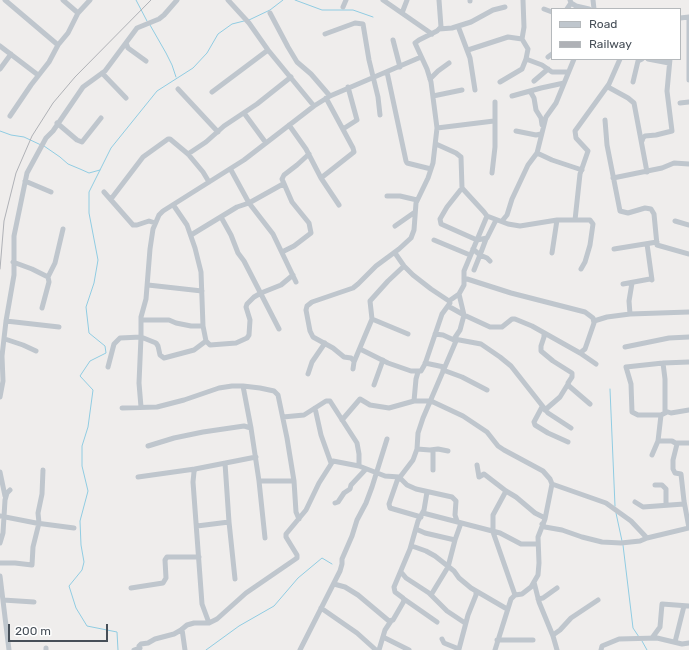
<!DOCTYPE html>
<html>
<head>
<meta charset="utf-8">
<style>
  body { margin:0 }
  #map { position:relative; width:689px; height:650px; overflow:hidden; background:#efedec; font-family:Rubik,sans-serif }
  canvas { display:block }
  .legend { position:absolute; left:551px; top:8px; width:130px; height:52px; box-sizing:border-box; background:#fff; border:1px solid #b5b9bc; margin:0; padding:5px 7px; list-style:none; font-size:12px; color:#474f58 }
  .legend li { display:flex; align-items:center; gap:8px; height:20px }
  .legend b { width:20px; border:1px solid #b5b9bc }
  .scale { position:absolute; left:8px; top:624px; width:100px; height:18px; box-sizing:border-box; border:2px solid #474f58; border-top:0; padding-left:5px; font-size:12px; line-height:14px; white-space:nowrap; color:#474f58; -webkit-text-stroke:3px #fff; paint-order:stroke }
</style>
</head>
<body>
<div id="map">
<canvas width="689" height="650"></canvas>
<ul class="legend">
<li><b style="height:5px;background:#bfc6cd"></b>Road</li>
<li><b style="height:5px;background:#afb1b6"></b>Railway</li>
</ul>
<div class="scale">200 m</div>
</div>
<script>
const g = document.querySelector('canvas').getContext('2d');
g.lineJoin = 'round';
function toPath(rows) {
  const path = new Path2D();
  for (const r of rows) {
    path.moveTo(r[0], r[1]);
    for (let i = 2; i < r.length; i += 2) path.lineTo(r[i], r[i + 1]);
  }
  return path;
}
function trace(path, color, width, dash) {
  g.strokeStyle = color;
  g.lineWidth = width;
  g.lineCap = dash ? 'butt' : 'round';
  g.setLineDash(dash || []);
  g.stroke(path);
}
trace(toPath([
  [136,0,147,21],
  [295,0,322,10,353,10,373,17],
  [249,20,270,10,283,0],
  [150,25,166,53,172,65,176,77],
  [0,131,11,135,24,137,41,145],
  [44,146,60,157,68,164,80,169,89,173,100,170],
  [610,389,615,506],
  [616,513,622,541],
  [623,545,633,628,639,637],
  [642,641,647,650],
  [118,650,117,632,87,626,76,608,69,586,82,570,84,562,81,545,80,521,88,491,82,466,82,446,88,427,93,390,80,376,90,361,106,353,105,346,89,333,86,307,94,283,98,260,89,213,89,192,111,148,157,91,193,68,207,53,218,34,232,24,244,21],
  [206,650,239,626,274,606,298,578,322,558,332,564]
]), '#90cce2', 1);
trace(toPath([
  [5,0,58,45],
  [63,0,78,13],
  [228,0,249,23,268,50,314,106],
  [383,0,432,34],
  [470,0,470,1],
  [570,0,571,3,576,6,589,9],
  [593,0,594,9],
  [343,7,346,0],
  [544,9,552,12],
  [567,9,571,3],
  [270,13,288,47,297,62,311,74,330,96],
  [402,13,407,0],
  [689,17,689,80],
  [680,18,689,17],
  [458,26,470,58,475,90],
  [439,29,452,28,471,22,493,10,505,7],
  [325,34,355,23,363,24,369,60,378,97,380,115],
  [522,39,524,27,523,0],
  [393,40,400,67],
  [126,43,128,48,146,61],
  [0,46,38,75],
  [468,50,508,37,522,39,528,49,526,59,522,69,500,82],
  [548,57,552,54],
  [526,59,542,65,552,72,568,72],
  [648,59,669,63],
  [0,69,11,54],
  [387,72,406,161,407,163,431,169],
  [102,73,126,98],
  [430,79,438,71,449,63],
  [534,81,548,69],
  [633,82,638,61,642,59],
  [608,87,628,98,634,103,647,172],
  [178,89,218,132],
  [530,91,534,98,536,110,541,118,542,125],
  [212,92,268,50],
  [433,96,462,90],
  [512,96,541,88,564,83],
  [680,103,689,102],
  [244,113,266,143],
  [10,116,31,85,49,62,58,45,68,33,78,13,90,0],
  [605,120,607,145,620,211,628,213,645,208,651,209,654,214,657,245,689,254],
  [57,123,77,140,82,142,101,118],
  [289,125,306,149,321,178,339,205],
  [437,128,494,121],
  [343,129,357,120,348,87],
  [516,131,536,135,541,134],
  [642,141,643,138,645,136,656,135,672,131,667,91,670,59],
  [537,153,552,160,582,170],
  [188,154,206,142,224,126,257,104,291,77],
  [231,170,249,203,273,234,296,282],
  [492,173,495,147,495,102],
  [321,178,354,152,353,148,326,98],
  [613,178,662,168,674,163,689,164],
  [25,181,51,192],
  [462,188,447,207,440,219,441,224,477,240,487,238,496,220],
  [104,192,133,225,137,225,149,221,155,223],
  [387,196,400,196,417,200],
  [111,199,143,157,168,139,170,139,188,154,203,172,209,182],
  [174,206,187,225,195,248,201,272,203,326,206,341,210,345,236,343,247,338,249,335,250,320,246,307,247,304,254,297,261,293,281,285,293,275],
  [487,216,508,224,520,226,557,220,590,220,593,224,590,245,585,262,581,269],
  [221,217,231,235,238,253,244,261,279,329],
  [575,220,580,174,588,151,576,138,575,131,609,84,620,59],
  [502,221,507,215,512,199,528,165,537,153,546,117,556,103,574,59],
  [675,221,689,225],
  [395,226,415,212],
  [191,235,237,207,249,203,283,184],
  [434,240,470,255],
  [473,249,480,255,486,239],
  [614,249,657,242],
  [282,252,294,246,311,233,309,223,292,202,282,179,284,175,297,165,309,154],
  [395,253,404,266,413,275,431,289,449,301],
  [552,253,557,220],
  [13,262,32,269,48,277,49,282,42,308],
  [474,270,480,255,487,258,490,261],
  [48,277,55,263,63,229],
  [623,284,650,279,652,280,647,244],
  [148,285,202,291],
  [448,306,464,315,490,327,502,327,512,319,515,319,532,326,580,353,585,349,594,323,593,318,585,312,511,293,464,278],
  [630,314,629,301,632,283],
  [372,319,408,334],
  [141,320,169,320,176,323,191,326,203,326],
  [6,321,59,327],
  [594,321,607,317,630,314,689,312],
  [544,333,544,337,541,346,541,351,553,361,572,373,572,377,568,383,569,386,590,404],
  [435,334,443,335,456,341],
  [5,339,23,345,36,351],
  [454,339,481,344,500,357,511,366,548,413,571,428],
  [625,347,669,338,689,337],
  [360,349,388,363,411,371,421,371,425,364,442,314,450,303,449,301,459,294],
  [580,353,596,364],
  [354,361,351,358,344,357,333,348,313,337,310,331,306,310,307,306,312,302,353,288,358,284,376,266,399,249,411,238,414,230,416,203,428,178,433,163,437,128,431,82,427,69,415,43,419,40,437,31,441,27,439,0],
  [425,363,444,367],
  [663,363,665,379,665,411,671,413,689,410],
  [108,367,114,344,120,338,141,337,156,343,158,346,160,355,164,358,194,350,206,341],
  [353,369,354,362,372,319,370,301,388,281,404,266],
  [443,370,462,377,487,390],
  [418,372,416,379,414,401,431,401,463,416,487,432,498,446,504,450,543,471,550,479,552,484,606,503,631,521,647,538,689,528],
  [308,374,312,362,325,343],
  [374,385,383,360],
  [243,386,260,388,274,391,278,395,287,438,294,481,296,512,299,519],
  [0,397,3,381,2,356,6,321,14,275,14,236,27,173,46,138,53,131,83,87,105,71,137,28,159,19,164,15,177,0],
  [141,407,139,383,141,337,141,317,146,299,150,249,153,229,159,215,163,211,244,160,314,106,330,96,421,57],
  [542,407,534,422,535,425,548,433,568,442],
  [122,408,157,407,184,400,219,388,232,386,243,386,251,428,259,481,294,481],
  [315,408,321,435,331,463],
  [545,410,560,397,568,384],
  [667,412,661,415,638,415,632,412,631,384,626,367,663,363,689,362],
  [283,417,304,415,326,401,330,401,357,443,359,454,359,466],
  [342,420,360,399,370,405,389,408,414,401],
  [658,441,672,441,677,444,673,460,673,469,675,473,681,474,684,501,689,528],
  [677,443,689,443],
  [148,446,174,438,203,432,244,426,251,428],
  [417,449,430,450,438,449,448,451],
  [652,455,658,441,661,415],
  [225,463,229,522],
  [477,465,479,477,484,474,506,491,516,497,535,513,545,518],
  [433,470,433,450],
  [0,472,5,496],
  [138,477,195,469],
  [259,481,265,538],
  [655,485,662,485,666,489,666,505],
  [506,491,493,515,493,532,515,595],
  [635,502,643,507,684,504],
  [335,503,338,502,344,493,350,489,351,485,366,469],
  [423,513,500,533,521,544,538,544],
  [0,516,36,523,74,528],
  [421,517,390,508,389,504,397,481,413,460,417,449,418,433,423,418,456,341,454,339,460,330,464,315,459,294,464,285,464,271,487,216,484,212,462,188,461,157,456,153,436,144],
  [542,524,545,527,562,530,582,537,602,542,621,543,640,541,647,538],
  [197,526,229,522,235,579],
  [416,529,425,533,455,540,461,523],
  [0,543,3,533,5,500,7,493,10,490],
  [412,546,426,551,435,556,454,571,459,578,471,588,507,609],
  [0,563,15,563,32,565,33,547,39,523,38,513,42,494,43,470],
  [401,572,406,578,429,593,447,611,465,623],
  [0,576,9,650],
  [534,582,539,602,553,636,557,650],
  [334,584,345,587,358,595,389,621,393,620,404,601,403,598,395,592,394,587,410,549,418,521,424,510,427,492],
  [131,588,163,583,166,578,165,560,167,557,199,557],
  [431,595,448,567,455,540],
  [404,599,437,622],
  [538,599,543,598,557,588],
  [3,600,34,602],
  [321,608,357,633,376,650],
  [209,623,202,604,193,482,194,472,195,469,256,457],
  [182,629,185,650],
  [553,635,560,630,571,618,598,600],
  [383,637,409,650],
  [652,638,660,627,662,604,689,606],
  [442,639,444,643,459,649,468,615,476,595,476,591],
  [497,640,533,640],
  [675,642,684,606],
  [46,648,46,650],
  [134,650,140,648,139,646,141,644,148,643,155,639,174,634,181,630,187,625,194,623,209,623,217,619,246,593,297,558,297,555,286,537,286,534,306,510,319,483,333,461,359,466,385,476,399,477,407,485,416,489,452,497,456,501,455,515,457,521],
  [300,650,340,571,342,564,342,559,352,536,357,520,366,503,372,487,387,439],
  [379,650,385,630,391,621],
  [495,650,511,599,515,595,522,594,531,587,538,575,539,563,538,537,545,519,552,484],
  [601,650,602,646,619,639,657,638,682,644,689,643]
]), '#bfc6cd', 5);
trace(toPath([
  [0,269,4,221,16,173,32,136,53,103,75,77,151,0]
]), '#afb1b6', 1);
</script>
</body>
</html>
